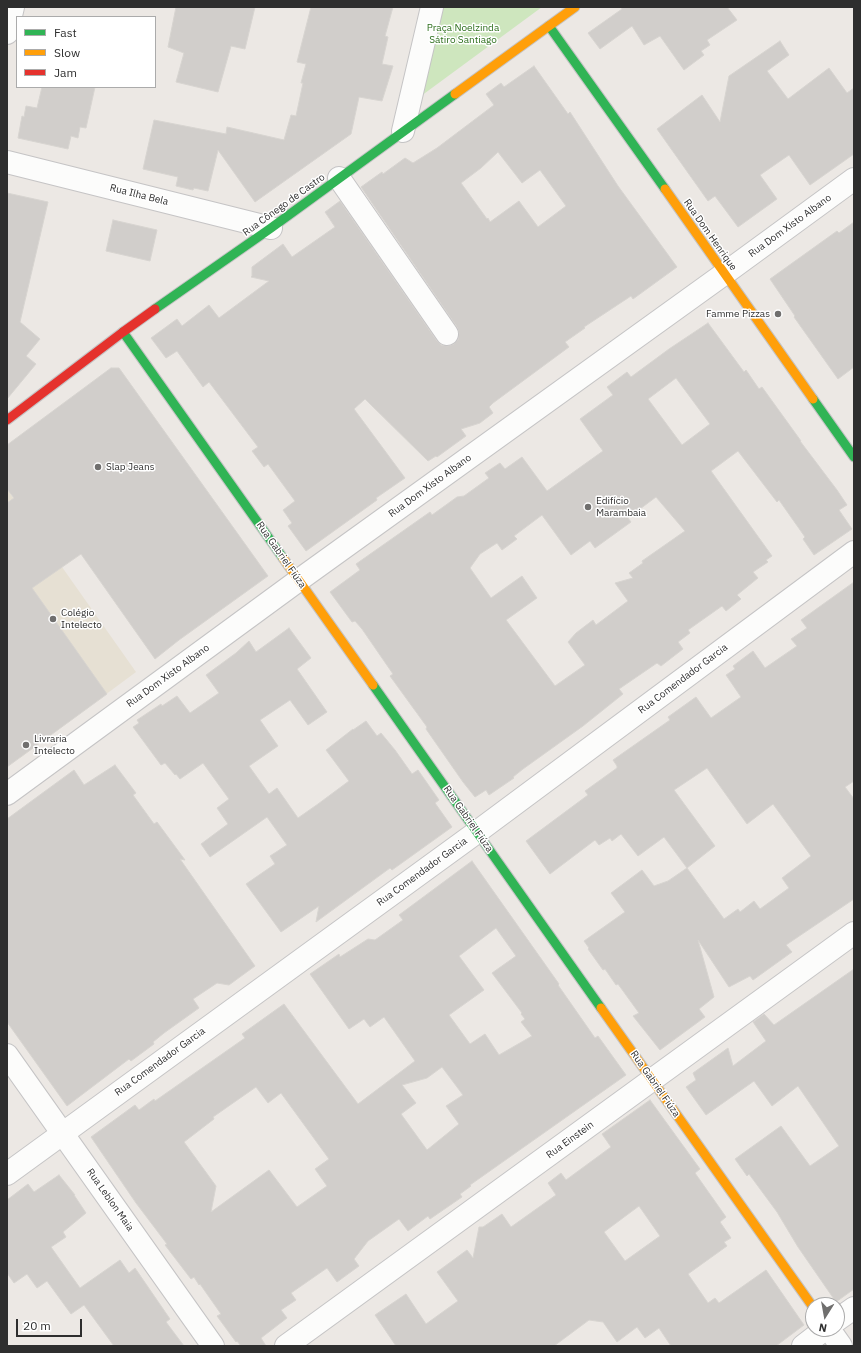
<!DOCTYPE html>
<html>
<head>
<meta charset="utf-8">
<style>
  body { margin:0 }
  #map { position:relative; width:861px; height:1353px; overflow:hidden; background:#ece8e4; font-family:"IBM Plex Sans",sans-serif }
  canvas { display:block }
  .frame { position:absolute; inset:0; border:8px solid #2e2e2e; pointer-events:none }
  .legend { position:absolute; left:16px; top:16px; width:140px; height:72px; box-sizing:border-box; background:#fff; border:1px solid #ababab; margin:0; padding:5px 7px; list-style:none; font-size:12px; color:#2e2e2e }
  .legend li { display:flex; align-items:center; gap:8px; height:20px }
  .legend b { width:20px; border:1px solid #ababab }
  .north { position:absolute; left:805px; top:1297px; width:40px; height:40px; box-sizing:border-box; background:#fff; border:1px solid #ababab; border-radius:50%; rotate:191deg; font-size:11px; font-weight:700; line-height:16px; text-align:center; color:#2e2e2e }
  .north::after { content:''; display:block; margin:auto; width:14px; height:18px; background:#706f6e; clip-path:polygon(50% 0,100% 100%,50% 72%,0 100%) }
  .scale { position:absolute; left:16px; top:1319px; width:66px; height:18px; box-sizing:border-box; border:2px solid #2e2e2e; border-top:0; padding-left:5px; font-size:12px; line-height:14px; white-space:nowrap; color:#2e2e2e; -webkit-text-stroke:3px #fff; paint-order:stroke }
</style>
</head>
<body>
<div id="map">
<canvas width="861" height="1353"></canvas>
<div class="frame"></div>
<ul class="legend">
<li><b style="height:5px;background:#30b455"></b>Fast</li>
<li><b style="height:5px;background:#ff9f0a"></b>Slow</li>
<li><b style="height:5px;background:#e5322d"></b>Jam</li>
</ul>
<div class="north">N</div>
<div class="scale">20 m</div>
</div>
<script>
const g = document.querySelector('canvas').getContext('2d');
g.lineJoin = 'round';
function paint(path, color) {
  g.fillStyle = color;
  g.fill(path, 'evenodd');
}
function toPath(rows) {
  const path = new Path2D();
  for (const r of rows) {
    path.moveTo(r[0], r[1]);
    for (let i = 2; i < r.length; i += 2) path.lineTo(r[i], r[i + 1]);
  }
  return path;
}
function trace(path, color, width, dash) {
  g.strokeStyle = color;
  g.lineWidth = width;
  g.lineCap = dash ? 'butt' : 'round';
  g.setLineDash(dash || []);
  g.stroke(path);
}
function write(font, color, halo, rows, align = 'center') {
  g.font = font + ' "IBM Plex Sans",sans-serif';
  g.lineWidth = 3;
  g.setLineDash([]);
  g.textBaseline = 'middle';
  g.strokeStyle = halo;
  g.fillStyle = color;
  for (const [text, x, y, turn = 0] of rows) {
    g.save();
    g.translate(x, y);
    g.rotate((+turn || 0) * Math.PI / 180);
    g.textAlign = isNaN(turn) ? turn : align;
    if (halo) g.strokeText(text, 0, 0);
    g.fillText(text, 0, 0);
    g.restore();
  }
}
paint(toPath([
  [7,489,136,672,20,758,7,739]
]), '#e6e0d3');
paint(toPath([
  [443,7,542,7,421,96]
]), '#cee6be');
const building = toPath([
  [176,7,255,7,245,49,231,46,218,92,176,82,184,53,168,47,176,7],
  [311,7,393,7,385,36,388,37,382,64,393,66,382,101,359,97,351,134,255,202,218,150,208,191,194,188,193,190,176,186,178,177,143,169,154,120,226,134,227,127,284,140,291,115,296,116,303,83,301,83,306,64,297,62,311,7],
  [621,7,727,7,737,20,707,40,710,45,701,51,704,55,684,70,660,36,644,45,632,26,600,49,588,33,622,9,621,7],
  [780,41,789,55,767,71,788,99,829,68,847,93,854,88,854,154,810,185,789,155,760,175,777,199,738,227,715,196,708,201,657,129,702,95,720,122,729,76,780,41],
  [534,66,568,114,570,112,618,186,677,267,633,299,631,296,584,327,585,328,565,342,569,347,493,403,489,407,493,413,480,423,461,429,466,436,437,457,436,456,428,461,365,399,354,409,405,478,376,498,377,500,306,551,288,526,292,523,283,510,295,501,268,464,264,467,252,451,258,447,209,382,203,387,177,351,166,358,151,338,177,319,182,326,209,305,219,318,269,281,251,277,252,276,252,267,283,244,292,257,335,227,325,212,340,201,437,341,441,345,448,346,454,344,458,340,459,333,457,327,361,187,382,172,383,174,405,158,413,163,437,148,494,105,486,94,501,83,504,87,534,66],
  [498,152,522,183,540,170,566,206,538,227,519,201,490,222,488,218,487,219,461,183,481,168,498,152],
  [42,87,95,87,86,128,80,127,78,138,71,136,68,149,18,138,22,116,24,117,26,106,37,108,42,87],
  [7,193,48,202,20,322,40,339,26,356,36,364,7,399,7,193],
  [113,220,157,230,150,261,106,251,113,220],
  [854,222,854,367,838,379,794,317,795,316,770,279,837,231,839,233,854,222],
  [708,323,744,372,746,370,759,389,762,387,801,441,800,441,837,490,847,505,839,510,852,529,814,555,803,539,805,537,779,500,777,502,738,451,711,471,772,556,766,560,768,562,753,572,758,578,737,595,741,599,726,611,722,606,688,630,690,633,678,642,683,649,661,666,657,663,619,689,623,694,583,726,523,769,513,777,514,778,489,795,486,790,475,797,463,782,426,729,427,727,390,676,393,674,362,629,355,621,352,622,330,592,360,570,356,564,430,512,432,515,457,497,464,496,489,478,485,473,500,463,505,469,522,457,547,491,603,451,580,419,613,395,607,387,627,372,631,377,669,349,708,323],
  [676,378,710,424,682,445,648,399,676,378],
  [656,497,685,531,642,561,643,563,629,573,633,578,615,583,628,601,596,625,593,620,576,633,568,642,585,665,555,686,506,620,537,598,522,576,491,598,470,568,480,554,497,543,502,550,517,539,514,536,542,515,571,555,590,541,595,548,631,522,628,518,656,497],
  [111,368,119,368,268,576,179,640,155,659,81,554,32,588,107,694,7,767,7,503,14,498,7,489,7,445,111,368],
  [854,582,854,781,845,787,854,799,854,899,786,945,792,952,753,980,750,976,729,987,698,940,714,997,699,1009,705,1017,660,1050,633,1016,639,1013,618,984,616,985,605,969,603,970,588,949,589,948,584,941,625,912,611,893,642,870,654,886,668,881,687,868,724,919,738,909,740,912,754,901,760,909,789,888,782,878,811,856,773,804,747,824,707,768,674,790,715,846,687,868,664,837,638,856,621,834,612,841,610,838,599,845,595,840,550,874,526,841,588,795,585,791,617,768,617,766,613,760,670,720,668,717,696,697,711,718,741,697,726,675,735,669,733,666,753,651,765,668,797,646,791,639,807,628,801,620,854,582],
  [289,628,311,658,297,669,327,712,308,725,290,700,260,720,278,746,249,766,269,794,277,788,298,818,318,804,349,781,326,750,353,729,353,730,366,721,377,736,381,733,395,750,412,774,418,770,439,800,435,803,452,827,392,870,390,868,316,922,319,906,281,932,246,884,275,864,270,856,287,845,267,817,210,857,201,844,228,824,217,808,229,799,203,763,180,779,176,774,175,775,165,763,161,765,133,727,139,723,137,720,161,704,162,706,177,696,190,713,219,693,206,675,236,653,249,641,256,652,289,628],
  [115,765,136,793,133,795,154,824,157,822,185,860,180,859,255,966,229,985,217,983,193,999,199,1008,164,1033,153,1042,154,1044,131,1061,129,1059,67,1106,7,1022,7,819,74,770,84,785,115,765],
  [472,861,559,984,558,985,595,1038,598,1036,626,1075,470,1185,471,1186,460,1194,462,1197,430,1219,428,1216,408,1231,399,1219,368,1241,354,1259,359,1266,337,1282,327,1268,291,1293,296,1300,281,1310,287,1318,261,1338,266,1346,241,1346,237,1341,236,1342,217,1316,221,1314,200,1284,199,1285,194,1277,191,1279,165,1245,167,1244,136,1203,91,1137,135,1105,139,1110,154,1099,155,1101,245,1038,242,1034,284,1004,358,1104,415,1061,384,1017,370,1027,364,1019,349,1029,310,974,339,954,340,957,368,939,375,940,403,920,399,915,472,861],
  [496,928,516,956,492,973,522,1013,521,1014,525,1019,521,1022,532,1036,499,1055,485,1034,470,1044,449,1015,484,990,459,956,496,928],
  [442,1067,463,1095,446,1106,459,1124,427,1150,401,1114,416,1103,402,1085,427,1078,442,1067],
  [256,1087,268,1103,281,1093,329,1159,315,1169,327,1186,297,1207,269,1170,211,1212,216,1186,184,1142,214,1119,213,1117,256,1087],
  [854,969,854,1289,836,1302,798,1247,777,1212,749,1174,747,1176,735,1159,781,1126,810,1166,839,1146,798,1086,772,1106,754,1081,706,1115,686,1087,696,1080,693,1073,728,1048,733,1066,766,1041,753,1022,764,1014,774,1025,854,969],
  [650,1100,700,1169,695,1173,726,1217,720,1222,731,1238,724,1242,727,1246,688,1274,708,1303,715,1298,719,1303,766,1270,804,1325,776,1346,671,1346,659,1328,645,1338,637,1327,617,1342,603,1322,589,1320,554,1346,396,1346,375,1315,406,1294,426,1324,458,1301,437,1272,467,1250,473,1258,479,1227,483,1227,502,1214,511,1227,556,1195,548,1183,561,1173,566,1180,611,1147,602,1134,650,1100],
  [639,1206,660,1236,625,1261,604,1232,639,1206],
  [59,1175,75,1195,74,1195,86,1213,63,1232,66,1237,51,1247,80,1288,120,1260,129,1273,135,1268,170,1319,166,1322,184,1346,114,1346,84,1305,71,1314,47,1281,37,1288,27,1274,14,1283,7,1273,7,1200,28,1184,34,1192,59,1175]
]);
paint(building, '#d1cecb');
trace(building, '#d7d4d0', 1);
const street = toPath([
  [7,33,13,7],
  [403,131,432,7],
  [7,162,271,228],
  [339,178,447,334],
  [7,794,299,580,724,274,854,179],
  [7,1055,213,1346],
  [7,1174,477,832,854,552],
  [837,1320,854,1308],
  [829,1329,841,1346],
  [286,1346,854,933],
  [803,1346,825,1329]
]);
const fast = toPath([
  [549,26,665,189],
  [155,309,271,228,455,94],
  [123,332,283,558],
  [813,399,854,457],
  [373,685,601,1008]
]);
const slow = toPath([
  [455,94,575,7],
  [665,189,813,399],
  [283,558,373,685],
  [601,1008,813,1307]
]);
const jam = toPath([
  [7,420,123,332,155,309]
]);
trace(street, '#c5c4c5', 24);
trace(fast, '#c5c4c5', 11);
trace(slow, '#c5c4c5', 11);
trace(jam, '#c5c4c5', 11);
trace(street, '#fcfcfb', 22);
trace(fast, '#30b455', 9);
trace(slow, '#ff9f0a', 9);
trace(jam, '#e5322d', 9);
for (const [x, y, r, color] of [
  [778,314,4,"#706f6e"],
  [98,467,4,"#706f6e"],
  [588,507,4,"#706f6e"],
  [53,619,4,"#706f6e"],
  [26,745,4,"#706f6e"]
]) {
  const dot = new Path2D();
  dot.arc(x, y, r, 0, 2 * Math.PI);
  g.fillStyle = color;
  g.fill(dot);
  trace(dot, '#fff', 1.5);
}
write('10px', '#2c6e1b', '#fff', [
  ["Praça Noelzinda",463,28],
  ["Sátiro Santiago",463,40]
]);
write('10px', '#2e2e2e', '#fff', [
  ["Rua Ilha Bela",139,195,14],
  ["Rua Cônego de Castro",284,205,-36],
  ["Rua Dom Xisto Albano",790,226,-36],
  ["Rua Dom Henrique",710,235,55],
  ["Rua Dom Xisto Albano",430,486,-36],
  ["Rua Gabriel Fiúza",281,555,55],
  ["Rua Dom Xisto Albano",168,676,-36],
  ["Rua Comendador Garcia",683,679,-37],
  ["Rua Gabriel Fiúza",468,819,55],
  ["Rua Comendador Garcia",422,872,-36],
  ["Rua Comendador Garcia",160,1062,-36],
  ["Rua Gabriel Fiúza",655,1084,55],
  ["Rua Einstein",570,1140,-36],
  ["Rua Leblon Maia",110,1200,55]
]);
write('10px', '#2e2e2e', '#fff', [
  ["Famme Pizzas",770,314,"right"],
  ["Slap Jeans",106,467],
  ["Edifício",596,501],
  ["Marambaia",596,513],
  ["Colégio",61,613],
  ["Intelecto",61,625],
  ["Livraria",34,739],
  ["Intelecto",34,751]
], 'left');
</script>
</body>
</html>
